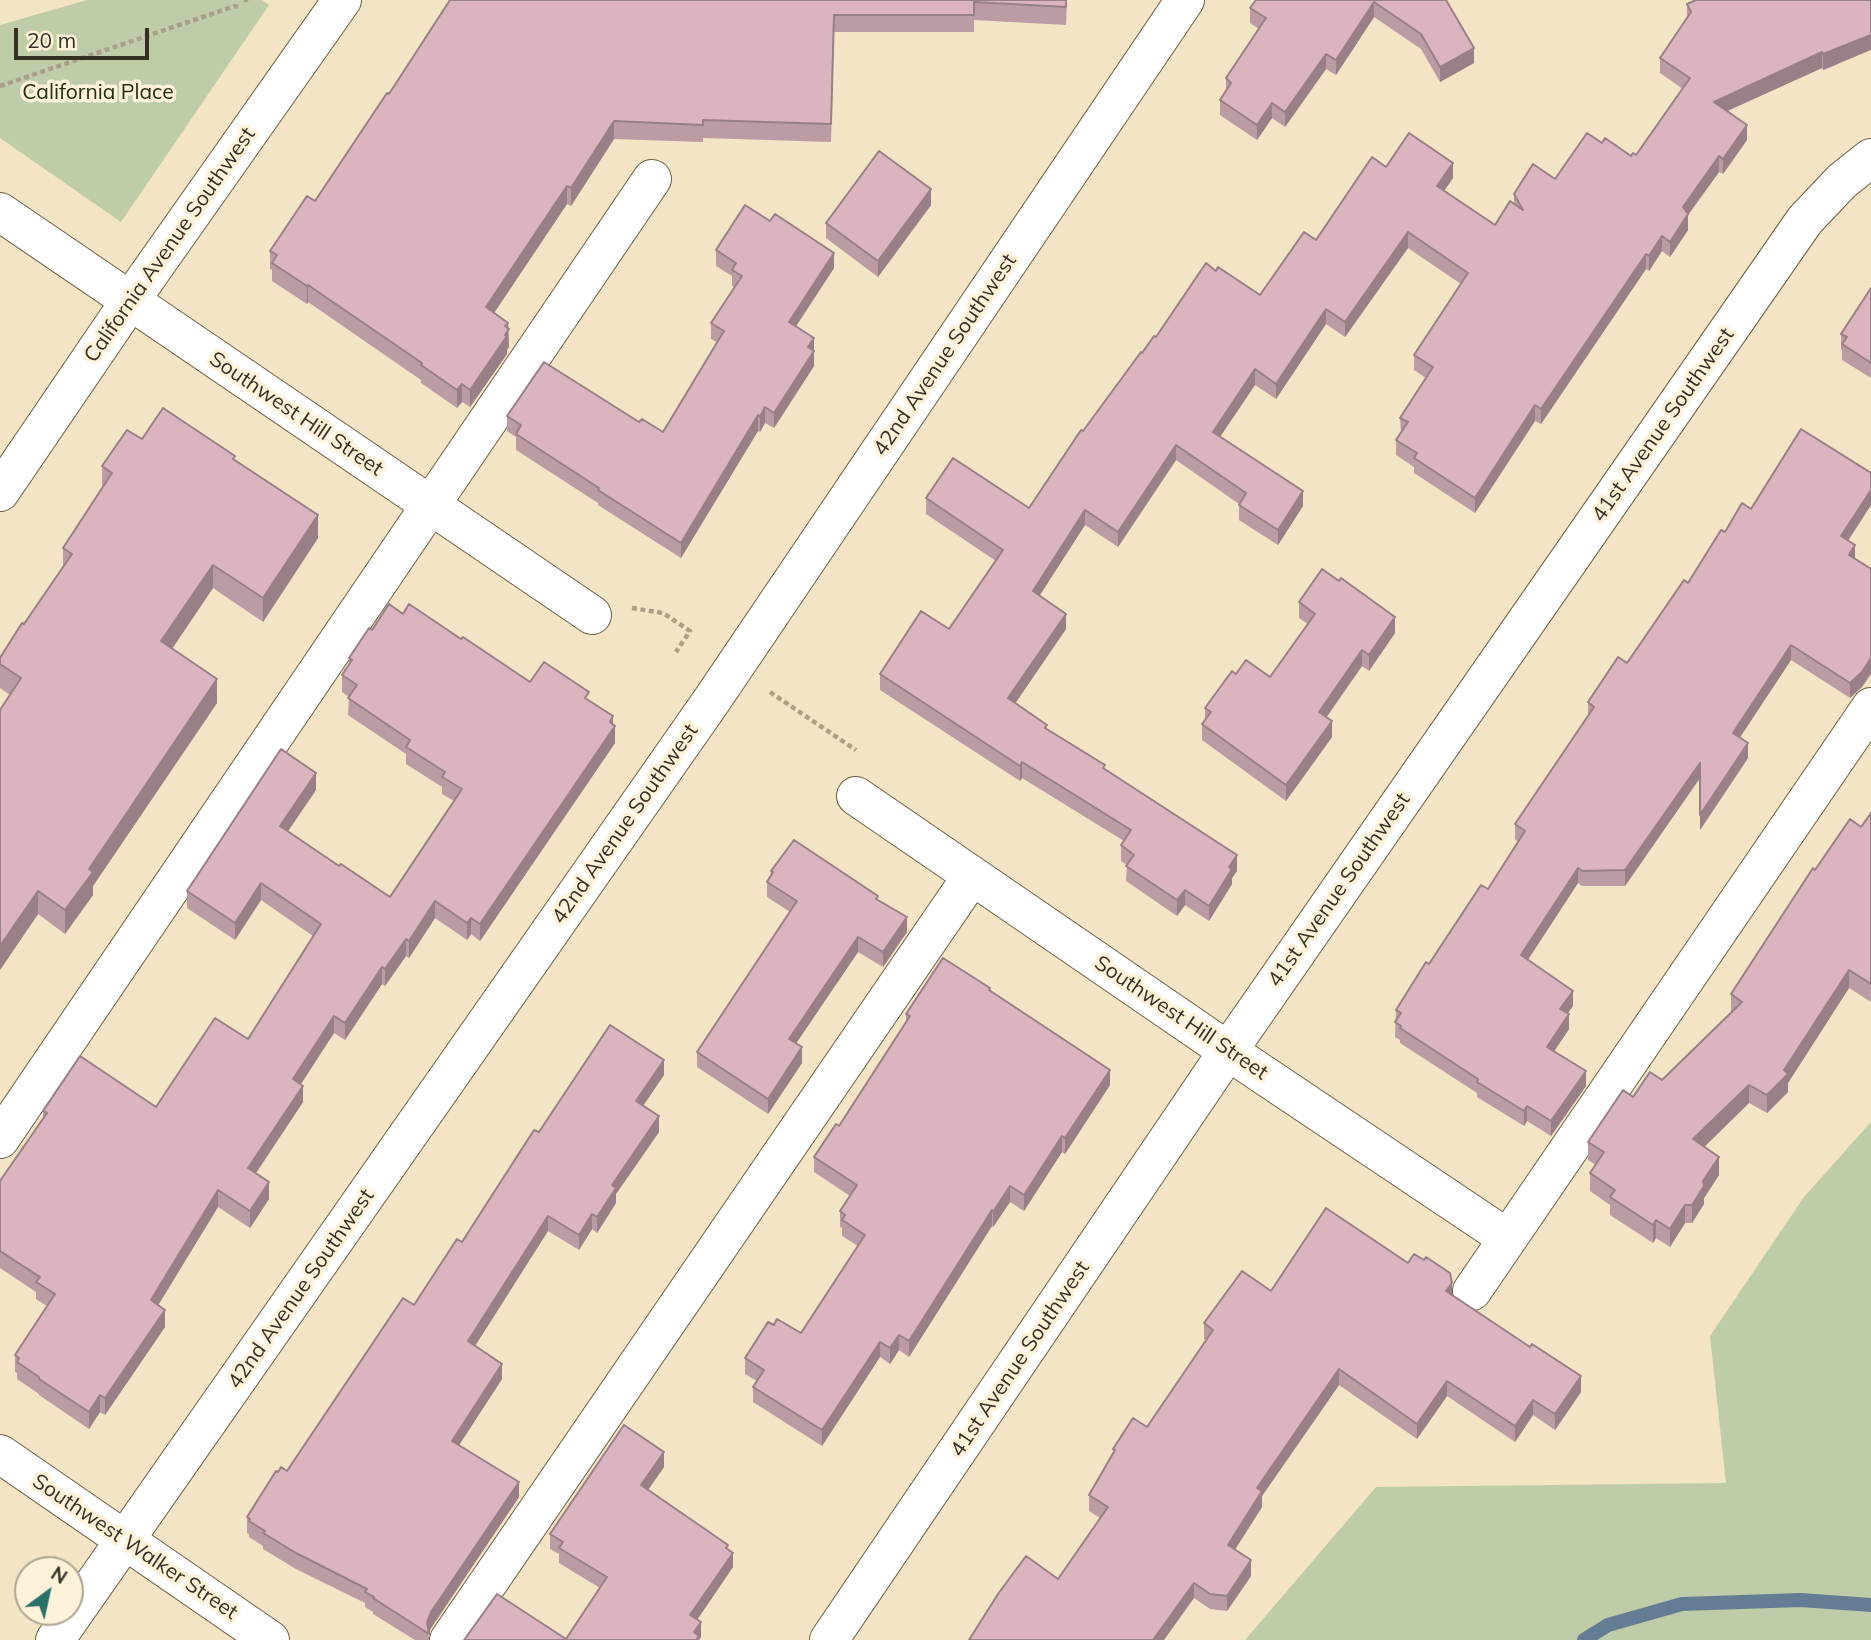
<!DOCTYPE html>
<html>
<head>
<meta charset="utf-8">
<style>
  body { margin:0 }
  #map { position:relative; width:1871px; height:1640px; overflow:hidden; background:#f3e4c5; font-family:Mulish,sans-serif }
  canvas { display:block }
  .north { position:absolute; left:14px; top:1556px; width:70px; height:70px; box-sizing:border-box; background:#fef2d9; border:2px solid #aea491; border-radius:50%; rotate:33deg; font-size:19px; font-weight:700; line-height:28px; text-align:center; color:#352f24 }
  .north::after { content:''; display:block; margin:auto; width:24px; height:32px; background:#2a7169; clip-path:polygon(50% 0,100% 100%,50% 72%,0 100%) }
  .scale { position:absolute; left:14px; top:28px; width:135px; height:32px; box-sizing:border-box; border:4px solid #352f24; border-top:0; padding-left:9px; font-size:21px; line-height:24px; white-space:nowrap; color:#352f24; -webkit-text-stroke:5px #fef2d9; paint-order:stroke }
</style>
</head>
<body>
<div id="map">
<canvas width="1871" height="1640"></canvas>
<div class="north">N</div>
<div class="scale">20 m</div>
</div>
<script>
const g = document.querySelector('canvas').getContext('2d');
g.lineJoin = 'round';
function paint(path, color) {
  g.fillStyle = color;
  g.fill(path, 'evenodd');
}
function toPath(rows) {
  const path = new Path2D();
  for (const r of rows) {
    path.moveTo(r[0], r[1]);
    for (let i = 2; i < r.length; i += 2) path.lineTo(r[i], r[i + 1]);
  }
  return path;
}
function trace(path, color, width, dash) {
  g.strokeStyle = color;
  g.lineWidth = width;
  g.lineCap = dash ? 'butt' : 'round';
  g.setLineDash(dash || []);
  g.stroke(path);
}
function write(font, color, halo, rows, align = 'center') {
  g.font = font + ' Mulish,sans-serif';
  g.lineWidth = 7;
  g.setLineDash([]);
  g.textBaseline = 'middle';
  g.strokeStyle = halo;
  g.fillStyle = color;
  for (const [text, x, y, turn = 0] of rows) {
    g.save();
    g.translate(x, y);
    g.rotate((+turn || 0) * Math.PI / 180);
    g.textAlign = isNaN(turn) ? turn : align;
    if (halo) g.strokeText(text, 0, 0);
    g.fillText(text, 0, 0);
    g.restore();
  }
}
paint(toPath([
  [87,0,262,0,269,5,121,222,0,138,0,25],
  [1871,1122,1871,1640,1245,1640,1376,1487,1726,1483,1710,1336,1804,1197]
]), '#becca7');
trace(toPath([
  [1584,1640,1608,1625,1682,1604,1801,1600,1871,1605]
]), '#657d94', 14);
const minor = toPath([
  [0,212,592,615],
  [856,796,1228,1051,1507,1238],
  [0,1139,652,179],
  [1472,1291,1871,707],
  [0,1454,270,1640],
  [55,1640,712,700,1185,0],
  [449,1640,972,876],
  [829,1640,1228,1051,1805,220,1842,181,1871,158]
]);
const major = toPath([
  [0,492,130,301,342,0]
]);
trace(minor, '#6b5e43', 40);
trace(major, '#6b5e43', 40);
trace(toPath([
  [246,0,246,2],
  [0,86,235,6,240,8],
  [632,608,663,613,690,631,676,652],
  [770,692,856,750]
]), '#ab9f88', 4.5, [5, 3.5]);
trace(minor, '#fff', 38);
trace(major, '#fff', 38);
paint(toPath([
  [450,0,1067,0,1066,25,974,20,974,32,834,32,831,142,703,138,703,142,614,139,571,206,567,204,494,313,508,329,509,347,507,350,507,354,470,407,462,402,457,408,421,383,421,380,308,302,307,304,272,281,272,270,270,269,270,251,315,201,389,94],
  [1256,0,1446,0,1474,63,1440,82,1421,49,1374,17,1336,75,1326,69,1285,127,1272,118,1257,140,1220,115,1220,100,1226,91,1226,78,1259,29,1250,23,1250,8],
  [1871,0,1838,64,1823,70,1822,68,1727,111,1747,140,1723,174,1719,172,1688,215,1688,230,1670,257,1662,251,1649,271,1646,269,1541,424,1535,421,1475,513,1414,473,1414,467,1396,455,1396,440,1401,433,1400,418,1426,378,1414,370,1414,355,1461,284,1408,248,1345,337,1326,324,1276,399,1255,385,1220,437,1303,506,1278,545,1239,520,1239,504,1176,460,1118,547,1085,525,1039,595,1066,629,1015,703,1047,729,1105,769,1237,871,1232,878,1232,884,1209,921,1185,905,1177,916,1126,881,1127,865,1121,861,1121,845,1124,841,1022,778,1020,781,880,690,880,674,949,629,996,561,926,514,926,498,1029,508,1083,431,1142,353,1216,271,1260,295,1386,167,1453,178,1444,191,1495,225,1514,204,1514,194,1555,179,1602,143,1631,156,1636,155,1683,89,1660,73,1660,58,1687,17,1687,4],
  [931,205,878,277,826,238,826,223],
  [716,250,834,268,796,326,814,338,814,366,774,428,765,423,760,432,758,431,681,558,598,505,598,503,516,450,516,437,507,431,507,416,639,422,663,432,717,342,711,339,711,323,735,287,732,286,732,276,716,266],
  [1871,288,1871,378,1842,360,1842,350,1841,350,1841,334],
  [142,439,235,460,318,538,263,622,213,588,172,649,217,703,93,886,93,895,65,934,38,914,0,970,0,710,10,695,0,688,0,658,63,567,63,548,102,488,102,466],
  [1871,505,1848,541,1855,559,1862,687,1850,698,1791,660,1740,737,1748,758,1700,830,1700,778,1625,886,1582,886,1578,883,1528,960,1573,1006,1568,1013,1569,1029,1554,1051,1586,1086,1551,1136,1527,1121,1524,1126,1477,1097,1477,1093,1400,1043,1400,1040,1395,1037,1396,1010,1429,964,1488,889,1518,842,1515,839,1515,824,1588,716,1588,702,1627,663,1725,532,1751,509],
  [1299,602,1395,633,1369,671,1362,666,1326,717,1332,737,1286,801,1202,740,1202,724,1205,720,1205,708,1270,677,1308,624,1299,618],
  [403,614,461,639,530,682,589,700,613,724,615,743,480,941,471,934,467,940,435,918,409,958,406,956,385,986,382,984,345,1040,334,1033,301,1084,303,1102,256,1173,269,1199,250,1228,218,1207,158,1305,165,1327,105,1415,100,1412,89,1429,39,1395,39,1394,17,1379,17,1373,15,1372,15,1355,47,1306,36,1299,36,1292,0,1268,0,1181,43,1119,43,1111,156,1107,248,1039,313,936,261,900,235,940,187,908,187,891,316,790,288,831,339,866,390,897,454,801,442,794,442,787,406,764,406,754,348,715,349,697,342,692,342,675,349,665,349,658,372,630],
  [1871,813,1871,1002,1849,988,1788,1083,1788,1092,1767,1113,1749,1103,1704,1147,1719,1175,1704,1198,1704,1204,1692,1223,1685,1223,1670,1247,1656,1238,1653,1243,1610,1215,1610,1205,1590,1191,1590,1173,1596,1165,1588,1160,1588,1142,1633,1097,1662,1080,1731,1012,1731,994,1815,870,1861,827],
  [771,871,878,900,907,932,883,967,858,952,796,1043,802,1063,768,1114,697,1067,697,1052,790,912,767,897,767,882,771,875],
  [990,991,1110,1085,1065,1154,1062,1152,1024,1211,1010,1202,993,1227,992,1226,909,1357,899,1350,890,1364,880,1357,822,1446,753,1402,753,1387,757,1381,745,1374,745,1358,774,1325,801,1333,858,1246,842,1236,842,1228,840,1227,840,1211,850,1196,814,1172,814,1157,839,1126,906,1022,906,1014],
  [664,1075,643,1106,659,1132,616,1194,616,1203,597,1233,592,1229,579,1250,548,1231,475,1346,502,1379,459,1445,519,1497,431,1628,429,1633,429,1640,415,1640,373,1614,373,1612,365,1607,365,1603,296,1569,263,1549,263,1546,249,1537,249,1534,247,1533,247,1517,278,1472,287,1471,462,1242,539,1132],
  [1271,1291,1452,1295,1581,1392,1555,1430,1533,1415,1515,1442,1447,1396,1417,1439,1339,1385,1262,1496,1262,1507,1235,1550,1251,1576,1227,1611,1210,1609,1194,1598,1058,1579,1100,1518,1089,1511,1089,1495,1113,1454,1113,1449,1147,1427,1206,1340,1204,1339,1204,1323],
  [664,1467,648,1490,728,1549,733,1567,697,1620,701,1637,699,1640,566,1639,600,1588,559,1563,559,1554,550,1549,550,1534]
]), '#bb9ca5');
paint(toPath([
  [1374,2,1374,17,1336,75,1336,60],
  [1871,35,1871,50,1823,70,1823,54],
  [1474,48,1474,63,1440,82,1440,67],
  [1822,52,1822,68,1714,117,1714,102],
  [1326,54,1326,69,1285,127,1285,112],
  [1272,103,1272,118,1257,140,1257,125],
  [614,121,614,139,571,206,571,188],
  [1747,125,1747,140,1723,174,1723,159],
  [1719,156,1719,172,1688,215,1688,230,1670,257,1670,242,1683,207],
  [1453,163,1453,178,1437,201,1437,186],
  [567,186,567,204,486,325,486,307],
  [931,189,931,205,878,277,878,261],
  [1408,232,1408,248,1345,337,1345,322],
  [1662,236,1662,251,1649,271,1649,256],
  [834,253,834,268,789,337,789,322],
  [1646,254,1646,269,1541,424,1541,409],
  [308,285,308,302,307,304,307,286],
  [1326,309,1326,324,1276,399,1276,384],
  [508,323,509,347,507,350,507,354,470,407,470,390],
  [814,338,814,366,774,428,774,413,808,347],
  [1255,369,1255,385,1213,447,1213,432],
  [462,384,462,402,457,408,457,390],
  [1535,405,1535,421,1475,513,1475,498],
  [765,407,765,423,760,432,760,417],
  [758,415,758,431,681,558,681,543],
  [1176,445,1176,460,1118,547,1118,532],
  [1871,490,1871,505,1841,551,1841,536],
  [1303,491,1303,506,1278,545,1278,530],
  [1085,510,1085,525,1033,606,1033,591],
  [318,515,318,538,263,622,263,598],
  [1855,545,1855,561,1849,555],
  [213,565,213,588,161,665,161,641],
  [1066,614,1066,629,1008,714,1008,698],
  [1395,617,1395,633,1369,671,1369,655],
  [1791,645,1791,660,1733,748,1733,733],
  [1362,650,1362,666,1319,728,1319,712],
  [1871,658,1871,674,1862,687,1850,698,1850,683],
  [217,679,217,703,93,886,93,895,65,934,65,910,89,869],
  [613,716,613,729,615,726,615,743,480,941,480,924],
  [1332,721,1332,737,1286,801,1286,785],
  [1748,743,1748,758,1700,830,1700,815],
  [1022,762,1022,778,1020,781,1020,766],
  [1700,763,1700,778,1625,886,1625,870],
  [316,773,316,790,280,843,280,826],
  [1237,855,1237,871,1232,878,1232,884,1209,921,1209,906,1229,867],
  [1578,868,1578,883,1521,970,1521,955],
  [261,883,261,900,235,940,235,923],
  [1185,890,1185,905,1177,916,1177,900],
  [38,891,38,914,0,970,0,946],
  [435,901,435,918,409,958,409,941],
  [907,917,907,932,883,967,883,952],
  [471,918,471,934,467,940,467,923],
  [858,937,858,952,789,1054,789,1039],
  [406,939,406,956,385,986,385,969],
  [382,967,382,984,345,1040,345,1023],
  [1849,970,1849,988,1788,1083,1788,1092,1767,1113,1767,1095],
  [1573,991,1573,1006,1560,1024,1560,1009],
  [1569,1014,1569,1029,1547,1062,1547,1047],
  [334,1016,334,1033,293,1096,293,1079],
  [802,1047,802,1063,768,1114,768,1099],
  [664,1060,664,1075,636,1116,636,1101],
  [1110,1070,1110,1085,1065,1154,1065,1138],
  [1586,1071,1586,1086,1551,1136,1551,1121],
  [1749,1085,1749,1103,1693,1158,1693,1139],
  [303,1086,303,1102,248,1185,248,1168],
  [1527,1106,1527,1121,1524,1126,1524,1111],
  [659,1116,659,1132,616,1194,616,1203,597,1233,597,1217,612,1185],
  [1062,1136,1062,1152,1024,1211,1024,1195],
  [1719,1157,1719,1175,1704,1198,1704,1204,1692,1223,1692,1205,1703,1181],
  [269,1182,269,1199,250,1228,250,1211],
  [1010,1186,1010,1202,993,1227,993,1212],
  [218,1190,218,1207,151,1317,151,1300],
  [1685,1205,1685,1223,1670,1247,1670,1229],
  [992,1210,992,1226,909,1357,909,1341],
  [592,1214,592,1229,579,1250,579,1235],
  [548,1216,548,1231,468,1357,468,1341],
  [1656,1220,1656,1238,1653,1243,1653,1225],
  [1452,1283,1452,1298,1446,1291],
  [165,1310,165,1327,105,1415,105,1398],
  [899,1335,899,1350,890,1364,890,1348],
  [880,1342,880,1357,822,1446,822,1430],
  [502,1364,502,1379,452,1456,452,1441],
  [1339,1369,1339,1385,1262,1496,1262,1507,1228,1560,1228,1545,1257,1488],
  [1581,1376,1581,1392,1555,1430,1555,1414],
  [1447,1381,1447,1396,1417,1439,1417,1424],
  [100,1395,100,1412,89,1429,89,1412],
  [1533,1400,1533,1415,1515,1442,1515,1426],
  [664,1452,664,1467,641,1500,641,1485],
  [519,1482,519,1497,431,1628,429,1633,427,1622,431,1612],
  [733,1553,733,1567,690,1630,690,1615],
  [1251,1560,1251,1576,1227,1611,1227,1596],
  [1194,1583,1194,1598,1164,1640,1153,1640],
  [701,1622,701,1637,699,1640,694,1640,694,1632]
]), '#997f86');
const building = toPath([
  [450,0,1066,0,1066,7,974,2,974,15,834,15,831,124,703,120,703,125,614,121,571,188,567,186,486,307,508,323,505,326,509,329,505,335,507,336,470,390,462,384,457,390,421,365,422,363,308,285,307,286,272,263,277,255,270,251,307,196,315,201,387,93,389,94,450,0],
  [1256,0,1446,0,1474,48,1440,67,1421,34,1374,2,1336,60,1326,54,1285,112,1272,103,1257,125,1220,100,1231,83,1226,78,1266,18,1250,8,1256,0],
  [1696,0,1871,0,1871,35,1823,54,1822,52,1714,102,1747,125,1723,159,1719,156,1683,207,1688,214,1670,242,1662,236,1649,256,1646,254,1541,409,1535,405,1475,498,1414,458,1417,453,1396,440,1408,422,1400,418,1433,367,1414,355,1468,273,1408,232,1345,322,1326,309,1276,384,1255,369,1213,432,1303,491,1278,530,1239,505,1246,493,1176,445,1118,532,1085,510,1033,591,1066,614,1008,698,1047,725,1045,728,1105,765,1103,768,1237,855,1229,867,1232,869,1209,906,1185,890,1177,900,1126,866,1134,855,1121,845,1131,830,1022,762,1020,766,880,674,921,611,949,629,1003,550,926,498,953,458,1029,508,1081,430,1083,431,1141,352,1142,353,1154,336,1156,337,1206,263,1216,271,1218,267,1260,295,1304,232,1316,240,1372,157,1386,167,1409,133,1453,163,1437,186,1495,225,1510,201,1523,210,1514,194,1533,164,1555,179,1587,133,1602,143,1605,138,1631,156,1633,153,1636,155,1690,78,1660,58,1691,12,1687,4,1696,0],
  [879,151,931,189,878,261,826,223,879,151],
  [745,205,770,221,775,214,834,253,789,322,814,338,808,347,814,351,774,413,765,407,760,417,758,415,681,543,598,490,599,488,516,434,521,425,507,416,544,362,639,422,642,419,663,432,724,331,711,323,742,276,732,270,736,263,716,250,745,205],
  [1871,288,1871,363,1842,344,1847,337,1841,334,1871,288],
  [163,408,235,456,233,459,318,515,263,598,213,565,161,641,217,679,89,869,93,872,65,910,38,891,0,946,0,710,21,678,0,664,0,658,22,623,24,624,72,554,63,548,112,473,102,466,127,430,142,439,163,408],
  [1801,429,1871,473,1871,490,1841,536,1855,545,1849,555,1871,569,1871,658,1862,672,1850,683,1791,645,1733,733,1748,743,1700,815,1700,763,1625,870,1582,871,1578,868,1521,955,1573,991,1560,1009,1569,1014,1547,1047,1586,1071,1551,1121,1527,1106,1524,1111,1477,1082,1478,1079,1400,1028,1401,1026,1395,1022,1401,1013,1396,1010,1426,962,1429,964,1481,885,1488,889,1525,831,1515,824,1594,707,1588,702,1618,657,1627,663,1684,580,1688,583,1721,530,1725,532,1742,503,1751,509,1801,429],
  [1322,569,1339,581,1341,578,1395,617,1369,655,1362,650,1319,712,1332,721,1286,785,1202,724,1211,712,1205,708,1232,671,1236,674,1246,660,1270,677,1315,614,1299,602,1322,569],
  [389,604,403,614,409,604,461,639,463,637,530,682,544,662,589,692,585,698,613,716,610,722,615,726,480,924,471,918,467,923,435,901,409,941,406,939,385,969,382,967,345,1023,334,1016,293,1079,303,1086,248,1168,269,1182,250,1211,218,1190,151,1300,165,1310,105,1398,100,1395,89,1412,39,1379,39,1377,17,1362,19,1358,15,1355,55,1294,36,1282,40,1277,0,1251,0,1181,47,1113,43,1111,80,1056,156,1107,215,1018,248,1039,321,924,261,883,235,923,187,891,281,749,316,773,280,826,339,866,341,864,390,897,462,789,442,777,445,772,406,747,410,740,348,698,357,685,342,675,352,660,349,658,369,628,372,630,389,604],
  [1871,813,1871,984,1849,970,1784,1070,1788,1074,1767,1095,1749,1085,1693,1139,1719,1157,1703,1181,1704,1186,1692,1205,1685,1205,1670,1229,1656,1220,1653,1225,1610,1197,1615,1190,1590,1173,1604,1152,1588,1142,1623,1090,1633,1097,1650,1072,1662,1080,1742,1002,1731,994,1813,868,1815,870,1850,819,1861,827,1871,813],
  [794,840,878,896,876,899,907,917,883,952,858,937,789,1039,802,1047,768,1099,697,1052,797,901,767,882,773,872,771,871,794,840],
  [943,958,990,988,989,990,1110,1070,1065,1138,1062,1136,1024,1195,1010,1186,993,1212,992,1210,909,1341,899,1335,890,1348,880,1342,822,1430,753,1387,764,1370,745,1358,768,1322,774,1325,777,1319,801,1333,865,1235,842,1220,845,1215,840,1211,857,1185,814,1157,836,1124,839,1126,910,1016,906,1014,943,958],
  [610,1025,664,1060,636,1101,659,1116,612,1185,616,1188,597,1217,592,1214,579,1235,548,1216,468,1341,502,1364,452,1441,519,1482,431,1612,427,1622,429,1634,373,1598,374,1597,365,1592,367,1589,296,1553,263,1533,265,1531,249,1521,250,1519,247,1517,276,1471,278,1472,281,1467,287,1471,403,1298,414,1305,457,1239,462,1242,534,1130,539,1132,610,1025],
  [1326,1208,1408,1263,1414,1254,1424,1260,1426,1257,1450,1273,1452,1283,1446,1291,1530,1347,1532,1344,1581,1376,1555,1414,1533,1400,1515,1426,1447,1381,1417,1424,1339,1369,1257,1488,1262,1491,1228,1545,1251,1560,1227,1596,1210,1594,1194,1583,1153,1640,969,1640,998,1594,1026,1556,1058,1579,1108,1507,1089,1495,1115,1450,1113,1449,1133,1418,1147,1427,1213,1330,1204,1323,1242,1271,1271,1291,1326,1208],
  [624,1425,664,1452,641,1485,728,1545,726,1548,733,1553,690,1615,701,1622,694,1632,699,1636,696,1640,464,1640,497,1594,566,1639,607,1577,559,1548,563,1542,550,1534,624,1425]
]);
paint(building, '#dab5c0');
trace(building, '#997f86', 2);
write('21px', '#25300c', '#fef2d9', [
  ["California Place",98,93]
]);
write('21px', '#352f24', '#fef2d9', [
  ["California Avenue Southwest",170,245,-55],
  ["42nd Avenue Southwest",945,355,-56],
  ["Southwest Hill Street",296,414,34],
  ["41st Avenue Southwest",1663,425,-55],
  ["42nd Avenue Southwest",625,824,-55],
  ["41st Avenue Southwest",1339,890,-55],
  ["Southwest Hill Street",1181,1018,34],
  ["42nd Avenue Southwest",301,1289,-55],
  ["41st Avenue Southwest",1020,1359,-56],
  ["Southwest Walker Street",135,1547,34]
]);
</script>
</body>
</html>
